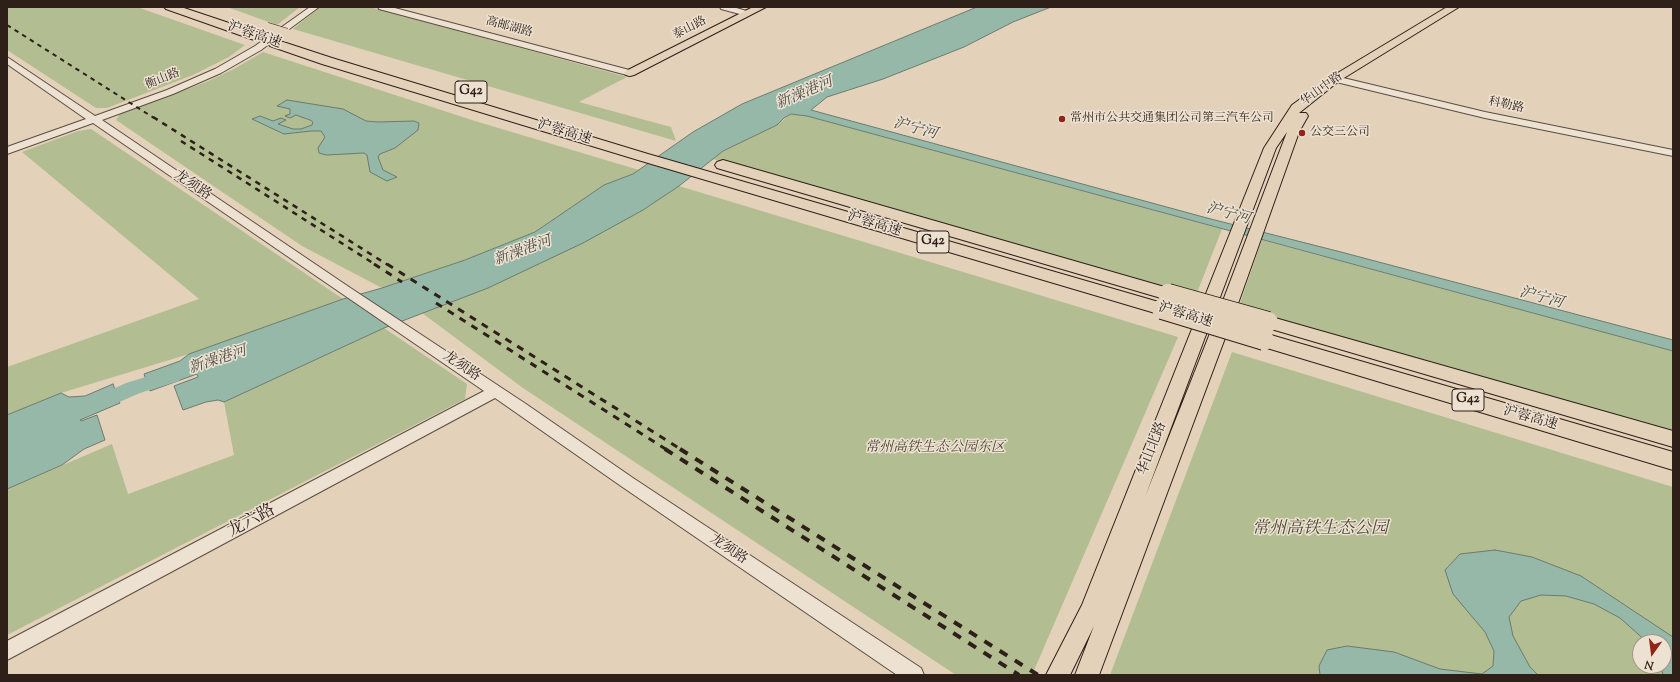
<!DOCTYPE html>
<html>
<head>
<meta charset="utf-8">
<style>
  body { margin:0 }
  #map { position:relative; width:1680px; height:682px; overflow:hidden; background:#e3d2b9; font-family:"Sorts Mill Goudy",serif }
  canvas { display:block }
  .frame { position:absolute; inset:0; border:8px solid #2e1f19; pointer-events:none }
  .north { position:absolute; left:1632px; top:634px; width:40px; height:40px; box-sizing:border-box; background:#ede2d2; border:1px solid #a19488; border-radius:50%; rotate:194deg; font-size:11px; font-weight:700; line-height:16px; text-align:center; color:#2e1f19 }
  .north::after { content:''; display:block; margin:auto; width:14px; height:18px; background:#8f2418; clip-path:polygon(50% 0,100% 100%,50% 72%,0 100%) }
</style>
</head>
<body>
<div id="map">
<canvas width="1680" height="682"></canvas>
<div class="frame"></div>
<div class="north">N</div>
</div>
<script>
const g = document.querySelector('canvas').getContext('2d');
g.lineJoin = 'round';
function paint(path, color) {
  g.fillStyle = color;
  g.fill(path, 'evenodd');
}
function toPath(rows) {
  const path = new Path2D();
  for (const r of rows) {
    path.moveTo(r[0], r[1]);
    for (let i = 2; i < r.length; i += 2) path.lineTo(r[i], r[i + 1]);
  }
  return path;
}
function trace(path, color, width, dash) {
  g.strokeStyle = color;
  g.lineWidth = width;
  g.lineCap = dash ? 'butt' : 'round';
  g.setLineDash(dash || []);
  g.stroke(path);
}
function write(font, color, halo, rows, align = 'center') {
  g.font = font + ' "Sorts Mill Goudy","Noto Serif SC",serif';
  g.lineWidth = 3;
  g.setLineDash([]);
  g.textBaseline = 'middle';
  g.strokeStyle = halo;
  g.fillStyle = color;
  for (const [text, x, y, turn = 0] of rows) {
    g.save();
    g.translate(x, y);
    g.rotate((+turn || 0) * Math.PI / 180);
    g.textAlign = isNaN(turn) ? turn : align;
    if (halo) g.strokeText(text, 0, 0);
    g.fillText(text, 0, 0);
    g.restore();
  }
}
paint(toPath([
  [7,7,137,7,245,45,229,57,193,75,107,108,96,108,7,50],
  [227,7,300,7,277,25],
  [320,7,370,7,627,77,579,102,671,127,676,141,293,29],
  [263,52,475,121,639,170,633,174,604,185,535,232,465,260,382,288,302,246,116,120,120,114,206,82,234,69],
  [791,114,807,116,1222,229,1195,298,713,159,723,151,777,125],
  [91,129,343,299,189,354,61,393,7,415,7,367,199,299,22,152,78,131],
  [679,186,1178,337,1032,675,956,675,523,388,422,313,488,288,643,210],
  [1262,240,1673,351,1673,433,1238,309],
  [384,328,467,384,465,399,7,635,7,489,112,444,128,494,234,455,224,402],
  [1232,352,1673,487,1673,675,1110,675],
  [1640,642,1664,642,1664,666,1640,666]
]), '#b2bd91');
const water = toPath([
  [977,7,1051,7,1013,22,964,47,883,79,827,97,811,110,1207,218,1341,252,1673,340,1673,351,807,116,791,114,784,118,777,125,723,151,679,186,643,210,583,243,488,288,384,328,224,402,218,400,206,402,183,410,174,386,198,377,197,374,150,391,144,374,180,361,189,354,343,299,382,288,465,260,535,232,604,185,633,174,693,132,742,104,977,7],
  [287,100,343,109,366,121,378,122,414,121,419,123,418,130,395,148,380,154,378,157,383,170,397,177,387,181,370,172,367,155,364,153,326,155,319,153,318,148,325,137,321,131,311,131,284,134,252,119,260,116,273,121,281,118,286,120,278,124,293,129,301,129,312,125,313,122,310,120,296,115,290,118,285,116,290,114,290,109,277,106,287,100],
  [113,384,120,403,80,420,81,421,97,415,105,440,84,449,62,465,7,489,7,415,61,393,69,397,85,396,113,384],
  [1495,550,1532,557,1581,576,1673,637,1673,675,1663,675,1661,666,1664,666,1664,642,1647,642,1620,618,1594,604,1566,596,1541,595,1521,601,1509,617,1513,636,1530,667,1538,675,1320,675,1319,666,1327,650,1347,646,1394,652,1440,669,1482,674,1493,666,1494,651,1485,632,1453,594,1445,570,1460,554,1495,550]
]);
paint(water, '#96b8a9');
trace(water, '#6c7b6f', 1);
paint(toPath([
  [172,369,179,371,182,376,179,381,140,393,94,413,87,411,84,406,87,401,126,383,172,369]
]), '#96b8a9');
const minor = toPath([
  [310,7,319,7,261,50,221,73,173,94,102,120,349,287,526,404,633,478,921,668,924,675,897,675,621,486,495,398,7,660,7,641,484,391,93,123,7,154,7,147,86,119,7,64,7,57,95,116,167,90,215,69,255,46,310,7],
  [378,7,391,7,633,71,635,73,630,76,627,75,379,9,378,7],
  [720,7,733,7,750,12,751,14,747,16,721,9,720,7],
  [1335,76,1485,112,1673,150,1673,156,1485,118,1332,81,1330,79,1332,77,1335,76]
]);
const major = toPath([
  [753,7,766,7,634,75,630,76,626,75,624,73,626,71,753,7],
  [1447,7,1459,7,1339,81,1299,113,1306,113,1308,116,1299,132,1288,163,1240,298,1099,675,1075,675,1094,626,1070,675,1046,675,1082,605,1264,148,1292,105,1331,77,1447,7],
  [1287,132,1224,298,1145,497,1276,148,1287,132]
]);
const highway = toPath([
  [164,7,181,7,259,33,261,36,259,39,255,40,251,39,166,9,164,7],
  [274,39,332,58,648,154,1169,305,1172,309,1169,313,1162,315,1155,313,638,160,322,64,270,46,268,43,270,40,274,39],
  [723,160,1175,290,1177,294,1175,298,1168,300,1161,298,717,168,715,165,717,162,723,160],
  [1268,316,1673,431,1673,447,1261,326,1258,322,1261,318,1268,316],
  [1264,333,1673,452,1673,470,1257,345,1254,340,1257,335,1264,333]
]);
trace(minor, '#5b4c41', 2);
trace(major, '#2e1f19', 2);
trace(highway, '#2e1f19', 2);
paint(minor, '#ede2d2');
paint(major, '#e3d2b9');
paint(highway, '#e3d2b9');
trace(toPath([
  [7,25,154,118]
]), '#2e1f19', 2, [4.5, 4.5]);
trace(toPath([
  [153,117,388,265],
  [181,141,376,265]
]), '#2e1f19', 2.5, [5.5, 5.5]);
trace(toPath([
  [374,264,402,282],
  [387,264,682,450],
  [436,303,667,450]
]), '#2e1f19', 3, [7, 7]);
trace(toPath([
  [665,449,1019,675],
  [680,449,1038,675]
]), '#2e1f19', 4, [9, 9]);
const highwayBridgeFar1 = toPath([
  [266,29,286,35]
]);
const highwayBridge = toPath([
  [1168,294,1268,322],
  [1162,309,1264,340]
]);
trace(highwayBridgeFar1, '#2e1f19', 14, []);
trace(highwayBridge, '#2e1f19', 22, []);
trace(highwayBridgeFar1, '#e3d2b9', 13);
trace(highwayBridge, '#e3d2b9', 20);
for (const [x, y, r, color] of [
  [1062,119,4,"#8f2418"],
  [1302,133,4,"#8f2418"]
]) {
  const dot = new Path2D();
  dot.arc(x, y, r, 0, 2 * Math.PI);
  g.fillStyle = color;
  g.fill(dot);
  trace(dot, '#ede2d2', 1.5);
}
write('12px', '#2e1f19', '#ede2d2', [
  ["高邮湖路",509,28,15],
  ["泰山路",690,29,-27],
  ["衡山路",163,80,-22],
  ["华山中路",1322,90,-36],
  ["科勒路",1506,106,12]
]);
write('12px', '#2e1f19', '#ede2d2', [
  ["常州市公共交通集团公司第三汽车公司",1070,119],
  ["公交三公司",1310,133]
], 'left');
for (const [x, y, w] of [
  [471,92,32],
  [933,242,32],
  [1468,400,32]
]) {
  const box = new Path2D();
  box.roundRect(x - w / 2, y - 11, w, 22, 3);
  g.fillStyle = '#ede2d2';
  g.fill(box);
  trace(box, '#2e1f19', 1);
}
write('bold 13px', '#2e1f19', null, [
  ["G42",471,92],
  ["G42",933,242],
  ["G42",1468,400]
]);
write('14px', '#2e1f19', '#ede2d2', [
  ["沪蓉高速",254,36,19],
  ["沪蓉高速",564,133,17],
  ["龙须路",192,186,34],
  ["沪蓉高速",874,225,17],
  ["沪蓉高速",1185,316,17],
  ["龙须路",461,367,34],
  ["沪蓉高速",1530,419,16],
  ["华山北路",1153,449,-69],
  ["龙须路",728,550,34]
]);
write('italic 14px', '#4f4637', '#ede2d2', [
  ["常州高铁生态公园东区",935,449]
]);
write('italic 15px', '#4d4d44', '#ede2d2', [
  ["新澡港河",805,94,-23],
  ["沪宁河",915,130,15],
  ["沪宁河",1228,215,15],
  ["新澡港河",523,252,-20],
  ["沪宁河",1541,299,15],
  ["新澡港河",218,361,-18]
]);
write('17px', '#2e1f19', '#ede2d2', [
  ["龙六路",252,522,-28]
]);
write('italic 17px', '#4f4637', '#ede2d2', [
  ["常州高铁生态公园",1320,530]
]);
</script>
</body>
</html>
